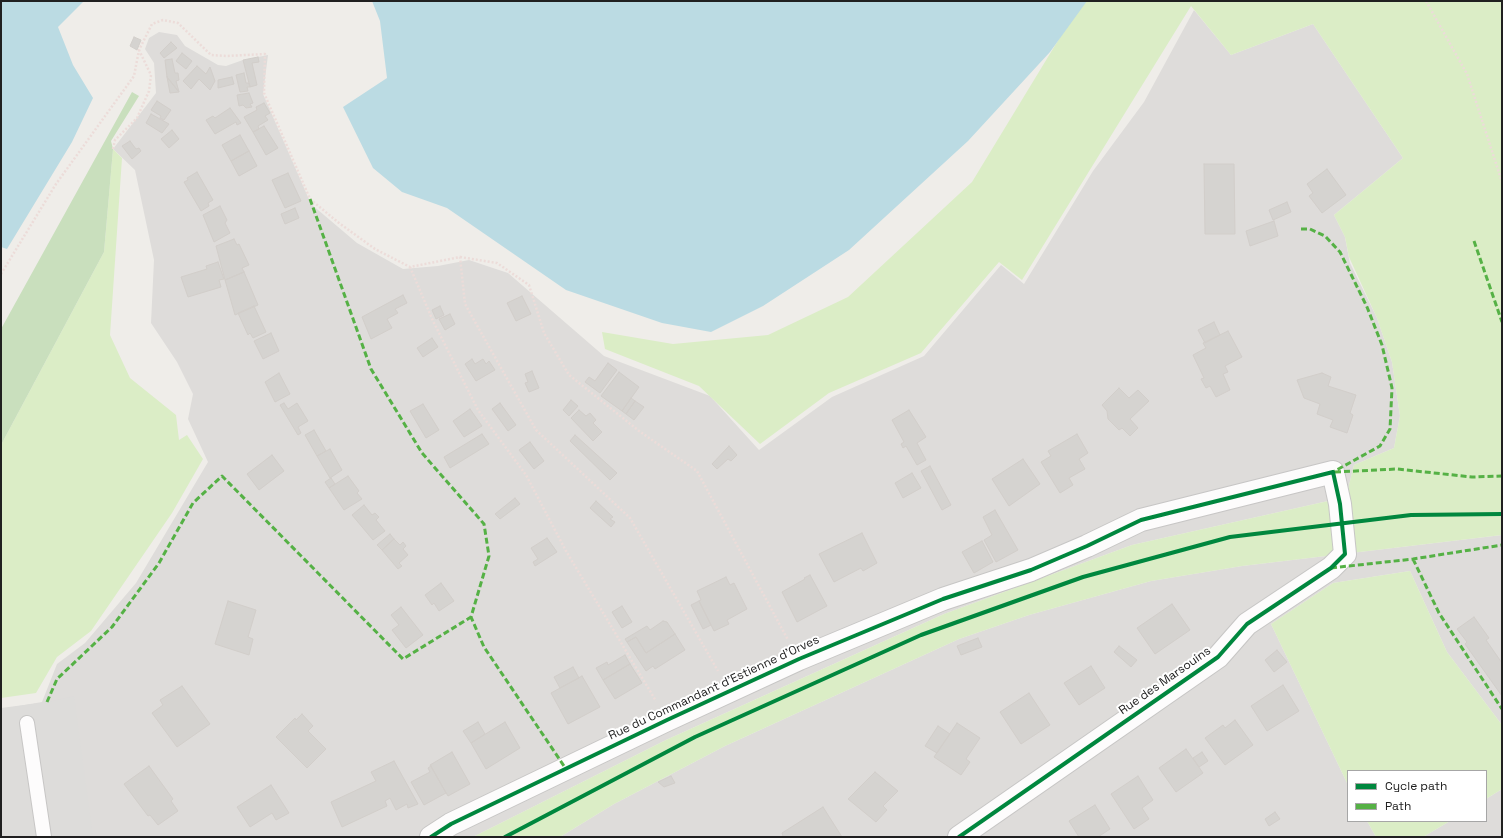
<!DOCTYPE html>
<html>
<head>
<meta charset="utf-8">
<style>
  body { margin:0 }
  #map { position:relative; width:1503px; height:838px; overflow:hidden; background:#efede9; font-family:"Space Grotesk",sans-serif }
  canvas { display:block }
  .frame { position:absolute; inset:0; border:2px solid #202020; pointer-events:none }
  .legend { position:absolute; left:1347px; top:770px; width:140px; height:52px; box-sizing:border-box; background:#fff; border:1px solid #a6a6a6; margin:0; padding:5px 7px; list-style:none; font-size:12px; color:#202020 }
  .legend li { display:flex; align-items:center; gap:8px; height:20px }
  .legend b { width:20px; border:1px solid #a6a6a6 }
</style>
</head>
<body>
<div id="map">
<canvas width="1503" height="838"></canvas>
<div class="frame"></div>
<ul class="legend">
<li><b style="height:5px;background:#00873e"></b>Cycle path</li>
<li><b style="height:5px;background:#55b145"></b>Path</li>
</ul>
</div>
<script>
const g = document.querySelector('canvas').getContext('2d');
g.lineJoin = 'round';
function paint(path, color) {
  g.fillStyle = color;
  g.fill(path, 'evenodd');
}
function toPath(rows) {
  const path = new Path2D();
  for (const r of rows) {
    path.moveTo(r[0], r[1]);
    for (let i = 2; i < r.length; i += 2) path.lineTo(r[i], r[i + 1]);
  }
  return path;
}
function trace(path, color, width, dash) {
  g.strokeStyle = color;
  g.lineWidth = width;
  g.lineCap = dash ? 'butt' : 'round';
  g.setLineDash(dash || []);
  g.stroke(path);
}
function write(font, color, halo, rows, align = 'center') {
  g.font = font + ' "Space Grotesk",sans-serif';
  g.lineWidth = 4;
  g.setLineDash([]);
  g.textBaseline = 'middle';
  g.strokeStyle = halo;
  g.fillStyle = color;
  for (const [text, x, y, turn = 0] of rows) {
    g.save();
    g.translate(x, y);
    g.rotate((+turn || 0) * Math.PI / 180);
    g.textAlign = isNaN(turn) ? turn : align;
    if (halo) g.strokeText(text, 0, 0);
    g.fillText(text, 0, 0);
    g.restore();
  }
}
paint(toPath([
  [1194,10,1231,55,1313,24,1403,158,1334,215,1345,237,1350,263,1377,318,1392,362,1400,416,1394,448,1354,465,1346,497,1132,545,944,614,666,740,473,837,1,837,1,709,42,702,57,664,85,643,136,583,208,462,188,419,193,394,177,362,151,323,154,260,135,170,113,149,156,93,154,63,145,49,149,38,159,32,177,35,185,46,218,65,226,66,243,60,268,55,263,94,311,204,357,243,403,269,438,266,469,260,508,273,604,356,710,396,759,450,832,397,924,356,1001,265,1024,284,1093,171,1144,102],
  [1502,535,1502,725,1447,652,1410,571,1333,583,1271,624,1348,785,1348,821,1367,821,1376,837,560,837,614,804,725,746,959,639,1029,615,1151,581,1242,566],
  [1502,789,1502,837,1423,837,1450,821,1486,821,1486,799]
]), '#dedcda');
paint(toPath([
  [74,696,93,837,1,837,1,708,47,702]
]), '#dddcda');
paint(toPath([
  [1082,1,1502,1,1502,535,1242,566,1151,581,1029,615,959,639,725,746,614,804,560,837,473,837,666,740,944,614,1132,545,1346,497,1354,465,1394,448,1400,416,1392,362,1377,318,1349,257,1345,237,1334,215,1403,158,1313,24,1231,55,1191,6,1022,280,999,262,921,353,829,393,760,444,699,386,605,349,602,332,673,344,768,335,848,297,972,182],
  [113,149,122,158,110,335,130,378,176,415,179,440,187,435,203,459,172,513,91,631,57,657,36,693,1,698,1,445,104,252],
  [1410,571,1447,652,1502,725,1502,789,1486,799,1486,771,1348,771,1348,785,1271,624,1333,583],
  [1367,821,1450,821,1423,837,1376,837]
]), '#dbedc6');
paint(toPath([
  [132,92,139,96,111,141,113,149,104,252,1,445,1,329]
]), '#c9dfbd');
paint(toPath([
  [1,1,84,1,58,27,73,65,93,98,72,142,7,249,1,247],
  [372,1,1087,1,1050,52,968,141,849,250,763,306,711,332,662,323,566,290,447,208,402,192,373,168,343,107,387,78,380,21]
]), '#bbdbe3');
const building = toPath([
  [134,37,141,40,137,50,130,46,134,37],
  [171,42,177,48,164,58,160,53,171,42],
  [182,53,192,61,186,69,176,61,182,53],
  [258,57,259,62,252,63,257,85,250,87,243,60,258,57],
  [172,59,175,73,178,73,179,80,176,81,179,92,167,77,165,60,172,59],
  [197,66,206,74,210,67,215,81,210,90,199,79,191,89,183,81,197,66],
  [244,73,246,83,249,83,250,87,247,87,248,91,240,92,236,75,244,73],
  [167,77,179,92,170,93,167,77],
  [232,77,234,84,218,88,218,80,232,77],
  [249,93,253,103,250,104,252,107,246,108,243,105,239,106,237,95,249,93],
  [157,101,171,110,164,120,160,118,161,116,151,110,157,101],
  [264,103,270,113,265,116,268,120,258,126,259,129,253,132,244,117,257,110,256,107,264,103],
  [230,108,241,123,237,125,236,122,215,134,206,120,213,116,215,118,230,108],
  [151,114,169,124,162,133,146,123,151,114],
  [264,126,278,148,266,155,253,132,264,126],
  [172,130,179,139,169,148,161,139,172,130],
  [240,135,249,151,231,161,222,145,240,135],
  [130,141,136,149,139,148,141,151,132,159,122,146,130,141],
  [249,151,257,166,239,176,231,161,249,151],
  [1204,164,1234,164,1235,234,1205,234,1204,164],
  [1327,169,1346,195,1322,213,1309,196,1313,193,1307,184,1327,169],
  [197,172,213,200,208,203,209,206,201,211,184,182,188,180,187,178,197,172],
  [288,173,301,201,285,208,272,180,288,173],
  [1287,202,1291,212,1273,220,1269,210,1287,202],
  [220,206,227,220,225,223,230,233,214,242,203,215,220,206],
  [295,208,299,218,285,224,281,214,295,208],
  [1274,221,1278,236,1250,246,1246,231,1274,221],
  [234,239,237,245,239,244,249,265,242,268,244,272,225,280,216,246,234,239],
  [218,262,224,279,219,280,221,287,188,297,181,277,207,269,206,266,218,262],
  [244,272,258,305,235,315,225,280,244,272],
  [403,295,407,303,395,309,398,313,387,319,392,328,371,339,362,317,403,295],
  [522,296,531,314,516,321,507,303,522,296],
  [254,306,266,332,253,338,250,333,248,335,238,313,254,306],
  [440,306,444,315,436,319,432,310,440,306],
  [450,314,455,324,445,330,439,319,450,314],
  [1214,322,1220,335,1205,343,1198,330,1214,322],
  [1228,331,1242,357,1225,366,1228,372,1223,374,1230,390,1216,397,1210,386,1206,388,1201,379,1204,378,1193,355,1206,348,1203,343,1228,331],
  [271,333,279,351,263,359,254,341,271,333],
  [432,338,438,347,423,357,417,348,432,338],
  [472,359,475,364,483,359,486,364,489,361,495,370,476,381,465,364,472,359],
  [608,363,617,370,600,393,585,382,589,377,595,381,608,363],
  [532,371,539,388,529,392,525,383,528,382,525,374,532,371],
  [619,372,639,387,622,411,601,396,619,372],
  [279,373,290,394,275,402,265,382,279,373],
  [1322,373,1331,377,1328,386,1356,395,1350,413,1353,415,1347,433,1330,427,1333,420,1317,414,1320,404,1304,398,1297,380,1322,373],
  [1119,388,1129,398,1138,390,1149,401,1130,419,1138,428,1130,436,1122,428,1119,430,1108,419,1107,411,1102,405,1119,388],
  [631,398,635,401,626,414,622,411,631,398],
  [571,400,578,406,569,416,563,410,571,400],
  [635,401,644,407,634,420,626,414,635,401],
  [284,403,288,409,297,403,308,421,298,427,301,433,298,435,280,405,284,403],
  [500,403,516,425,508,431,492,409,500,403],
  [423,404,439,430,426,438,410,411,423,404],
  [470,409,482,426,464,437,453,421,470,409],
  [579,410,586,416,590,413,596,420,593,423,602,432,593,441,571,418,579,410],
  [909,410,926,437,917,443,926,460,917,465,906,446,903,448,901,444,904,442,892,420,909,410],
  [314,430,326,451,317,456,305,435,314,430],
  [482,434,489,444,450,468,444,457,482,434],
  [1077,434,1088,453,1079,459,1085,469,1069,478,1073,485,1060,493,1041,462,1051,456,1048,451,1077,434],
  [575,435,617,473,610,480,570,441,575,435],
  [530,442,544,461,534,469,519,450,530,442],
  [729,446,737,455,731,461,728,459,717,469,712,464,729,446],
  [330,449,342,470,330,478,317,456,330,449],
  [272,455,284,471,259,490,247,474,272,455],
  [1023,459,1040,484,1009,506,992,479,1023,459],
  [930,466,951,505,942,510,921,471,930,466],
  [912,473,921,488,903,498,895,483,912,473],
  [348,476,359,491,357,493,362,499,344,510,329,488,348,476],
  [331,478,335,484,329,488,325,482,331,478],
  [515,498,520,504,500,519,495,514,515,498],
  [596,501,613,517,610,519,615,522,611,527,590,508,596,501],
  [364,505,372,515,375,513,379,517,376,520,385,531,373,540,352,515,364,505],
  [995,510,1018,550,996,562,984,540,992,535,983,517,995,510],
  [862,533,877,563,863,571,861,568,834,582,819,554,862,533],
  [390,534,394,539,382,550,377,545,390,534],
  [547,538,557,552,535,566,533,562,538,559,531,548,547,538],
  [394,539,400,545,403,542,406,546,403,549,408,555,399,563,402,566,398,569,382,550,394,539],
  [982,541,993,562,974,573,962,552,982,541],
  [810,575,827,606,797,622,782,592,805,579,804,578,810,575],
  [726,577,730,585,734,583,747,609,727,620,729,624,714,631,699,601,701,600,697,591,726,577],
  [441,583,454,601,439,611,434,603,432,605,425,595,441,583],
  [228,601,256,610,248,637,253,639,249,655,215,644,228,601],
  [699,601,711,625,703,629,691,605,699,601],
  [1172,604,1190,630,1155,654,1137,628,1172,604],
  [622,606,632,622,622,628,612,612,622,606],
  [401,607,423,635,406,648,392,630,399,625,391,615,401,607],
  [1474,617,1489,638,1486,640,1502,663,1502,696,1465,644,1467,642,1457,629,1474,617],
  [663,621,667,622,675,634,646,653,636,637,627,642,625,639,647,626,650,630,663,621],
  [675,634,685,650,655,669,653,666,646,671,627,642,636,637,646,653,675,634],
  [978,638,982,647,961,655,957,646,978,638],
  [1119,646,1137,660,1131,667,1114,652,1119,646],
  [1277,650,1287,662,1274,672,1265,660,1277,650],
  [625,655,630,664,603,680,596,668,607,662,608,665,625,655],
  [630,664,642,683,615,699,603,680,630,664],
  [1091,666,1105,688,1079,705,1064,683,1091,666],
  [573,667,579,678,560,688,554,677,573,667],
  [582,676,600,707,568,724,551,693,582,676],
  [1283,685,1299,711,1267,731,1251,706,1283,685],
  [182,686,210,724,177,747,152,713,163,705,160,700,182,686],
  [1029,693,1050,725,1021,744,1000,712,1029,693],
  [302,714,313,726,308,731,326,749,307,768,276,737,295,718,296,720,302,714],
  [1235,720,1253,745,1225,765,1205,738,1223,725,1225,728,1235,720],
  [478,722,485,734,471,743,463,731,478,722],
  [505,722,520,748,486,769,471,743,505,722],
  [957,723,980,738,966,759,970,762,961,775,934,757,957,723],
  [938,726,950,734,937,753,925,746,938,726],
  [1186,749,1203,773,1176,792,1159,768,1186,749],
  [452,752,470,784,448,796,430,765,452,752],
  [1202,752,1208,761,1199,767,1193,758,1202,752],
  [394,761,418,804,408,808,407,804,396,810,390,798,385,801,387,806,342,827,331,802,376,781,371,772,394,761],
  [149,766,173,799,171,801,178,811,158,825,150,815,148,816,124,784,149,766],
  [431,766,446,793,424,805,411,782,430,772,428,768,431,766],
  [875,772,898,791,883,806,887,810,876,822,848,799,875,772],
  [671,776,675,783,664,787,658,782,671,776],
  [1138,776,1153,800,1142,808,1149,819,1134,829,1111,794,1138,776],
  [271,785,289,813,276,820,272,813,250,827,237,807,271,785],
  [1095,805,1110,829,1098,837,1079,837,1069,821,1095,805],
  [823,807,842,837,782,837,783,836,782,833,823,807],
  [1275,812,1280,819,1269,826,1265,819,1275,812]
]);
paint(building, '#d5d3d0');
trace(building, '#d2ceca', 1);
const service = toPath([
  [27,723,44,837]
]);
const minor = toPath([
  [431,837,451,824,667,720,799,659,943,599,1031,570,1087,546,1141,520,1333,472,1340,504,1345,554,1331,568,1247,624,1218,657,959,837]
]);
trace(service, '#c7c6c5', 16);
trace(minor, '#c7c6c5', 24);
trace(toPath([
  [1426,1,1467,74,1502,182],
  [113,149,115,140,137,118,149,91,151,75,139,50],
  [460,257,497,263,529,285,544,333,569,375,639,431,697,471,788,640],
  [410,267,433,321,478,410,526,475,566,551,656,701],
  [1,274,56,184,134,76,139,50,152,24,163,20,178,23,211,55,226,56,265,54,264,93,310,199,339,223,375,249,410,267,460,257,465,304,536,430,630,518,718,671]
]), '#ecdcd9', 2.5, [2, 2]);
trace(service, '#fdfcfc', 14);
trace(minor, '#fdfcfc', 22);
trace(toPath([
  [310,199,371,369,422,453,484,524,489,556,471,617,484,647,566,769],
  [1301,229,1310,229,1325,236,1340,252,1367,307,1382,345,1392,388,1390,429,1380,446,1333,472],
  [1474,241,1502,322],
  [1335,472,1397,469,1472,477,1502,476],
  [1413,559,1439,613,1502,709],
  [1331,568,1413,559,1502,545],
  [47,702,57,679,112,627,159,563,193,503,222,476,403,659,471,617]
]), '#55b145', 3, [6, 3]);
trace(toPath([
  [431,837,451,824,667,720,799,659,943,599,1031,570,1087,546,1141,520,1333,472,1340,504,1345,554,1331,568,1247,624,1218,657,959,837],
  [505,837,695,737,921,635,1083,577,1230,537,1411,515,1502,514]
]), '#00873e', 4);
write('12px', '#202020', '#fff', [
  ["Rue des Marsouins",1165,681,-35],
  ["Rue du Commandant d'Estienne d'Orves",714,688,-25]
]);
</script>
</body>
</html>
